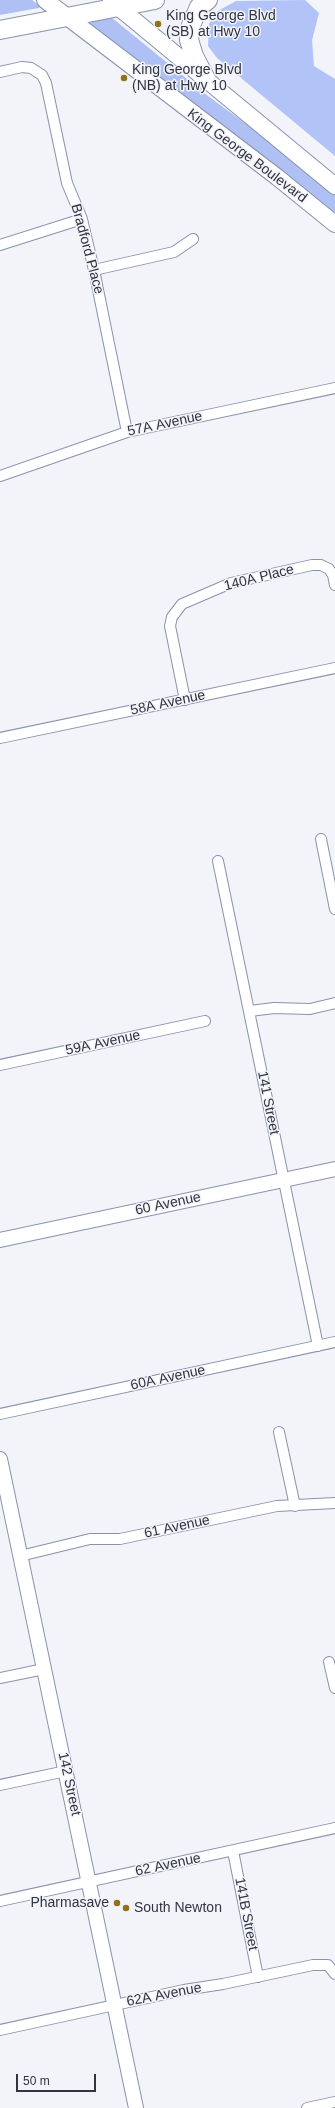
<!DOCTYPE html>
<html>
<head>
<meta charset="utf-8">
<style>
  body { margin:0 }
  #map { position:relative; width:335px; height:2108px; overflow:hidden; background:#f2f4fa; font-family:Helvetica,sans-serif }
  canvas { display:block }
  .scale { position:absolute; left:16px; top:2074px; width:80px; height:18px; box-sizing:border-box; border:2px solid #313540; border-top:0; padding-left:5px; font-size:12px; line-height:14px; white-space:nowrap; color:#313540; -webkit-text-stroke:3px #f2f4fa; paint-order:stroke }
</style>
</head>
<body>
<div id="map">
<canvas width="335" height="2108"></canvas>
<div class="scale">50 m</div>
</div>
<script>
const g = document.querySelector('canvas').getContext('2d');
g.lineJoin = 'round';
function paint(path, color) {
  g.fillStyle = color;
  g.fill(path, 'evenodd');
}
function toPath(rows) {
  const path = new Path2D();
  for (const r of rows) {
    path.moveTo(r[0], r[1]);
    for (let i = 2; i < r.length; i += 2) path.lineTo(r[i], r[i + 1]);
  }
  return path;
}
function trace(path, color, width, dash) {
  g.strokeStyle = color;
  g.lineWidth = width;
  g.lineCap = dash ? 'butt' : 'round';
  g.setLineDash(dash || []);
  g.stroke(path);
}
function write(font, color, halo, rows, align = 'center') {
  g.font = font + ' Helvetica,sans-serif';
  g.lineWidth = 3;
  g.setLineDash([]);
  g.textBaseline = 'middle';
  g.strokeStyle = halo;
  g.fillStyle = color;
  for (const [text, x, y, turn = 0] of rows) {
    g.save();
    g.translate(x, y);
    g.rotate((+turn || 0) * Math.PI / 180);
    g.textAlign = isNaN(turn) ? turn : align;
    if (halo) g.strokeText(text, 0, 0);
    g.fillText(text, 0, 0);
    g.restore();
  }
}
paint(toPath([
  [0,0,32,0,40,6,39,8,0,15],
  [111,17,208,96,288,155,335,195,335,215,88,23]
]), '#aec0f4');
paint(toPath([
  [305,0,319,13,312,40,314,66,335,79,335,156,217,58,208,46,209,24,216,12,236,1]
]), '#b2c3f7');
const street = toPath([
  [0,72,22,67,31,68,42,75,46,83,67,183,82,219,94,270,127,432],
  [0,245,82,219],
  [94,270,174,252,193,239],
  [0,476,127,432,335,388],
  [185,700,170,626,172,617,182,604,231,583,312,565,321,565,329,569,333,575,335,585],
  [0,738,335,668],
  [321,839,335,909],
  [218,861,318,1346],
  [250,1011,274,1008,310,1009,335,1003],
  [0,1065,205,1021],
  [0,1414,335,1342],
  [279,1432,295,1506],
  [20,1556,90,1539,120,1539,277,1506,335,1503],
  [329,1662,335,1688],
  [0,1678,44,1669],
  [0,1785,66,1771],
  [233,1851,258,1977],
  [0,1901,335,1828],
  [0,2030,184,1990,223,1984,313,1965,328,1965,335,1974],
  [307,2108,335,2102]
]);
const secondary = toPath([
  [0,1240,335,1169],
  [0,1459,136,2108]
]);
const primary = toPath([
  [45,0,277,177,335,224],
  [111,1,335,186]
]);
const highway = toPath([
  [0,30,155,0],
  [207,81,194,56,189,40,191,25,199,7,208,0]
]);
trace(street, '#8992ad', 12);
trace(secondary, '#8992ad', 16);
trace(primary, '#8992ad', 18);
trace(highway, '#8992ad', 20);
trace(street, '#fff', 10);
trace(secondary, '#fff', 14);
trace(primary, '#fff', 16);
trace(highway, '#fff', 18);
for (const [x, y, r, color] of [
  [158,24,4,"#8f7318"],
  [124,78,4,"#8f7318"],
  [117,1903,4,"#8f7318"],
  [126,1908,4,"#8f7318"]
]) {
  const dot = new Path2D();
  dot.arc(x, y, r, 0, 2 * Math.PI);
  g.fillStyle = color;
  g.fill(dot);
  trace(dot, '#f2f4fa', 1.5);
}
write('14px', '#313540', '#f2f4fa', [
  ["King George Blvd",166,16],
  ["(SB) at Hwy 10",166,32],
  ["King George Blvd",132,70],
  ["(NB) at Hwy 10",132,86],
  ["Pharmasave",109,1903,"right"],
  ["South Newton",134,1908]
], 'left');
write('14px', '#313540', '#f2f4fa', [
  ["King George Boulevard",247,156,37],
  ["Bradford Place",87,249,75],
  ["57A Avenue",165,424,-12],
  ["140A Place",259,578,-14],
  ["58A Avenue",168,703,-12],
  ["59A Avenue",103,1043,-12],
  ["141 Street",268,1103,79],
  ["60 Avenue",168,1204,-12],
  ["60A Avenue",168,1378,-12],
  ["61 Avenue",177,1527,-12],
  ["142 Street",69,1784,78],
  ["62 Avenue",168,1865,-12],
  ["141B Street",246,1914,79],
  ["62A Avenue",164,1995,-11]
]);
</script>
</body>
</html>
